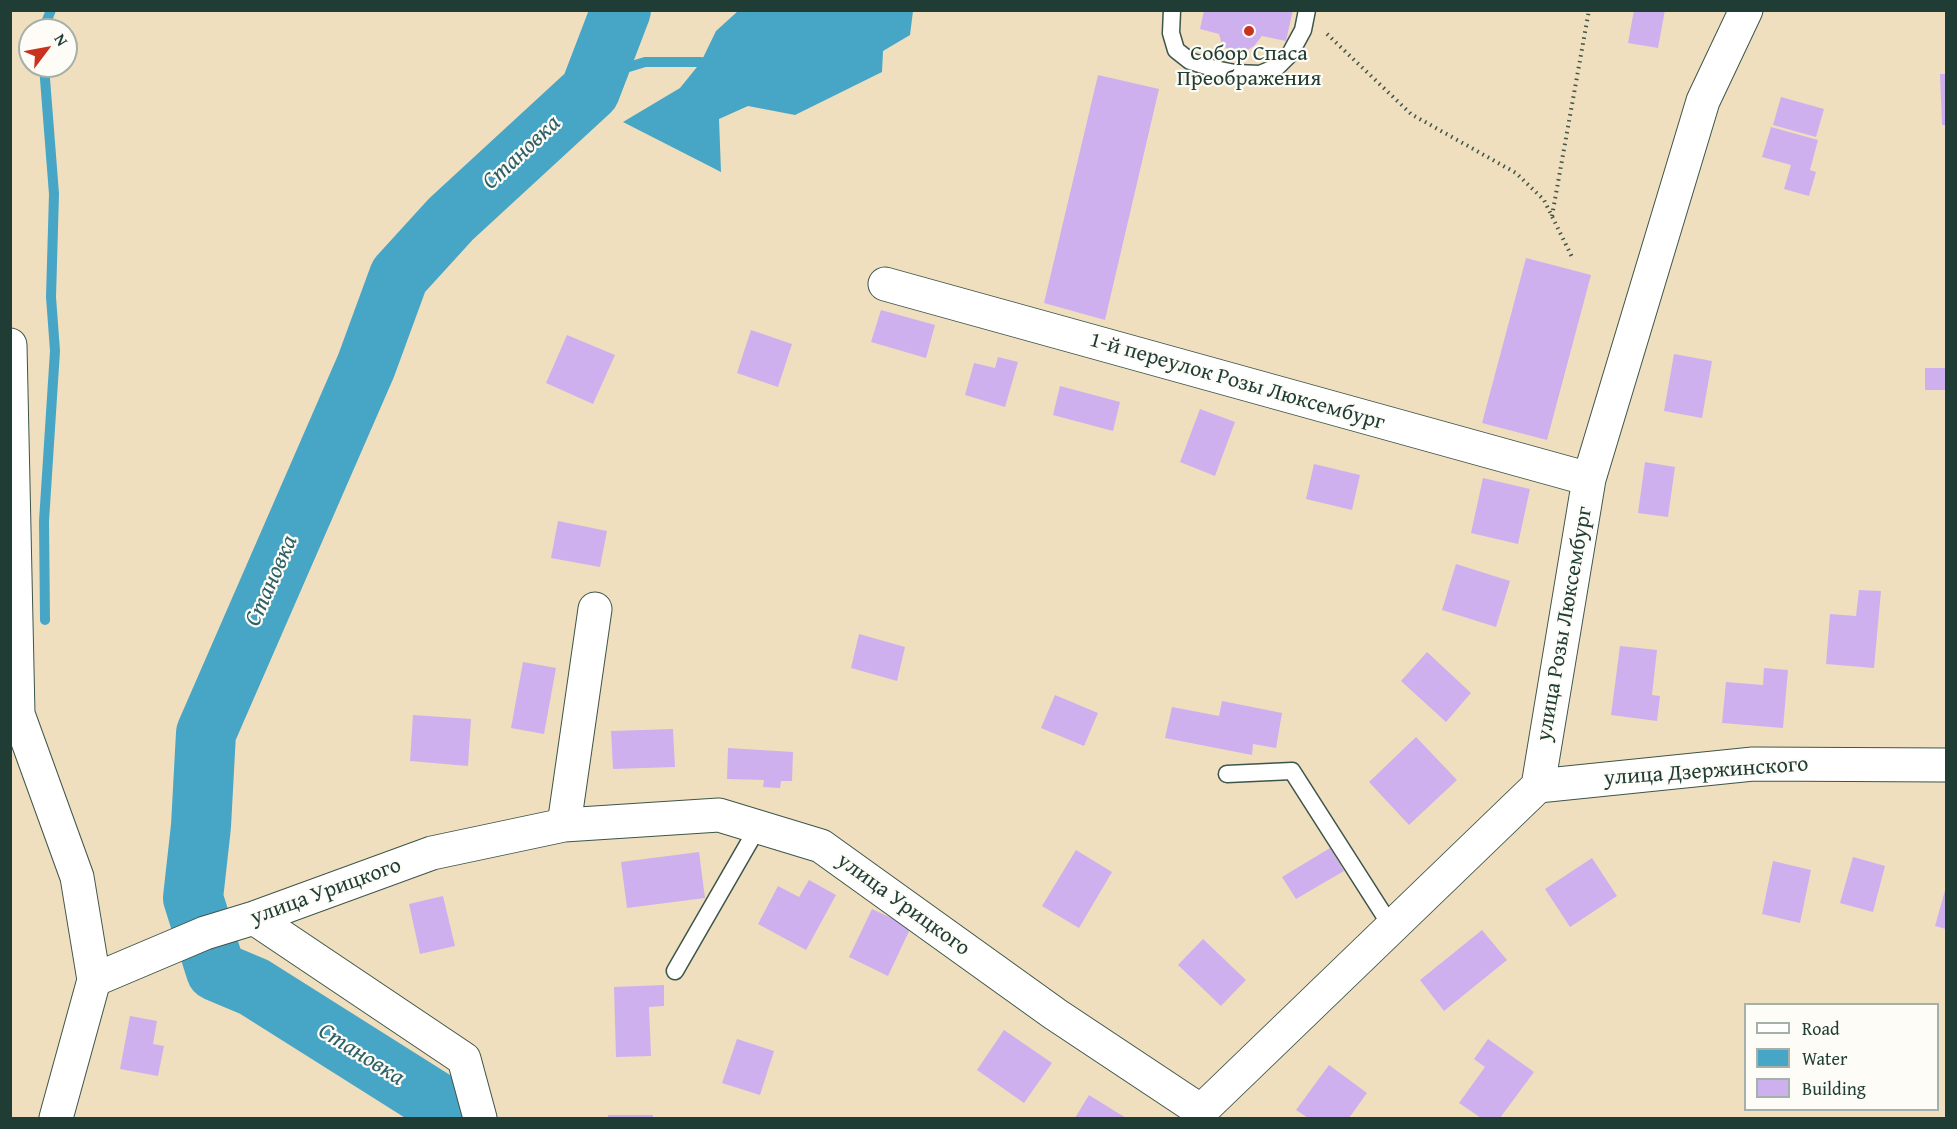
<!DOCTYPE html>
<html>
<head>
<meta charset="utf-8">
<style>
  body { margin:0 }
  #map { position:relative; width:1957px; height:1129px; overflow:hidden; background:#efdfbe; font-family:"Gentium Book Plus",serif }
  canvas { display:block }
  .frame { position:absolute; inset:0; border:12px solid #1f3d34; pointer-events:none }
  .legend { position:absolute; left:1744px; top:1003px; width:195px; height:108px; box-sizing:border-box; background:#fdfcf7; border:2px solid #a4b0a9; margin:0; padding:8px 10px; list-style:none; font-size:18px; color:#1f3d34 }
  .legend li { display:flex; align-items:center; gap:12px; height:30px }
  .legend b { width:30px; border:2px solid #a4b0a9 }
  .north { position:absolute; left:18px; top:18px; width:60px; height:60px; box-sizing:border-box; background:#fdfcf7; border:2px solid #a4b0a9; border-radius:50%; rotate:58deg; font-size:16px; font-weight:700; line-height:24px; text-align:center; color:#1f3d34 }
  .north::after { content:''; display:block; margin:auto; width:21px; height:27px; background:#c8321e; clip-path:polygon(50% 0,100% 100%,50% 72%,0 100%) }
</style>
</head>
<body>
<div id="map">
<canvas width="1957" height="1129"></canvas>
<div class="frame"></div>
<ul class="legend">
<li><b style="height:8px;background:#fff"></b>Road</li>
<li><b style="height:16px;background:#47a5c6"></b>Water</li>
<li><b style="height:16px;background:#cfb0ef"></b>Building</li>
</ul>
<div class="north">N</div>
</div>
<script>
const g = document.querySelector('canvas').getContext('2d');
g.lineJoin = 'round';
function paint(path, color) {
  g.fillStyle = color;
  g.fill(path, 'evenodd');
}
function toPath(rows) {
  const path = new Path2D();
  for (const r of rows) {
    path.moveTo(r[0], r[1]);
    for (let i = 2; i < r.length; i += 2) path.lineTo(r[i], r[i + 1]);
  }
  return path;
}
function trace(path, color, width, dash) {
  g.strokeStyle = color;
  g.lineWidth = width;
  g.lineCap = dash ? 'butt' : 'round';
  g.setLineDash(dash || []);
  g.stroke(path);
}
function write(font, color, halo, rows, align = 'center') {
  g.font = font + ' "Gentium Book Plus",serif';
  g.lineWidth = 4.5;
  g.setLineDash([]);
  g.textBaseline = 'middle';
  g.strokeStyle = halo;
  g.fillStyle = color;
  for (const [text, x, y, turn = 0] of rows) {
    g.save();
    g.translate(x, y);
    g.rotate((+turn || 0) * Math.PI / 180);
    g.textAlign = isNaN(turn) ? turn : align;
    if (halo) g.strokeText(text, 0, 0);
    g.fillText(text, 0, 0);
    g.restore();
  }
}
paint(toPath([
  [738,11,738,10,913,11,910,35,883,51,882,72,795,115,748,106,719,119,721,172,623,122,680,88,701,62,716,31]
]), '#47a5c6');
trace(toPath([
  [43,30,51,10],
  [44,66,54,194,51,297,55,351,44,521,45,620],
  [596,77,645,62,701,62]
]), '#47a5c6', 10);
trace(toPath([
  [442,1118,438,1103,254,987,216,971,193,898,201,826,206,733,366,366,399,276,451,219,590,91,621,10]
]), '#47a5c6', 60);
paint(toPath([
  [1204,10,1293,10,1286,41,1262,36,1254,46,1238,56,1222,45,1219,34,1200,29],
  [1634,10,1665,10,1658,48,1628,43],
  [1940,74,1946,74,1946,125,1942,125],
  [1098,75,1159,89,1105,320,1044,303],
  [1781,97,1824,109,1816,137,1773,125],
  [1771,127,1818,140,1810,170,1816,172,1809,196,1784,189,1791,165,1762,157],
  [1526,258,1591,275,1547,440,1482,423],
  [881,310,935,325,926,358,871,342],
  [751,330,792,344,778,387,737,373],
  [567,335,615,355,593,404,546,383],
  [1674,354,1712,361,1702,418,1664,411],
  [998,357,1018,362,1005,407,965,395,974,363,995,368],
  [1925,368,1946,368,1946,390,1925,390],
  [1060,386,1120,402,1113,431,1053,415],
  [1200,409,1235,422,1215,476,1180,462],
  [1645,462,1675,467,1668,517,1638,513],
  [1314,464,1360,475,1352,510,1306,499],
  [1483,478,1530,489,1518,544,1471,533],
  [558,521,607,531,600,567,551,558],
  [1456,564,1510,581,1496,627,1442,610],
  [1859,590,1881,591,1874,668,1826,664,1830,614,1856,616],
  [859,634,905,647,897,681,851,668],
  [1620,646,1657,650,1652,695,1660,696,1657,721,1611,715],
  [1427,652,1471,693,1446,722,1401,681],
  [523,662,556,668,544,734,511,728],
  [1764,668,1788,670,1783,728,1722,723,1726,682,1763,685],
  [1055,695,1098,713,1084,746,1041,728],
  [1222,701,1282,713,1276,748,1253,744,1252,755,1165,738,1172,707,1219,716],
  [413,715,471,719,468,766,410,761],
  [673,729,675,767,613,769,611,731],
  [1416,737,1457,780,1409,825,1369,782],
  [728,748,793,752,792,781,781,781,780,788,763,787,764,780,727,779],
  [1330,848,1344,871,1296,899,1282,877],
  [1076,850,1112,872,1079,928,1042,906],
  [699,852,705,898,627,908,621,862],
  [1853,857,1885,866,1873,912,1840,903],
  [1592,858,1617,896,1570,927,1545,889],
  [1773,861,1811,870,1800,923,1762,914],
  [809,880,836,895,806,950,758,924,778,886,799,897],
  [1946,887,1946,929,1935,926],
  [443,896,455,946,420,954,409,904],
  [872,909,911,927,888,976,849,957],
  [1482,930,1507,960,1444,1011,1420,980],
  [1203,939,1246,980,1221,1006,1178,965],
  [664,985,664,1006,649,1007,651,1056,616,1057,614,987],
  [130,1016,157,1021,153,1044,164,1046,158,1076,120,1069],
  [1004,1030,1052,1063,1024,1103,977,1070],
  [737,1039,774,1051,760,1095,722,1083],
  [1488,1039,1534,1072,1500,1118,1481,1118,1459,1103,1485,1067,1474,1059],
  [1329,1065,1367,1093,1349,1118,1308,1118,1296,1110],
  [1089,1095,1126,1118,1075,1118],
  [608,1115,653,1115,653,1118,608,1118]
]), '#cfb0ef');
const lane = toPath([
  [1172,10,1171,33,1176,50,1190,61,1215,69,1235,73,1260,74,1277,67,1290,54,1303,30,1307,10],
  [1227,774,1292,771,1391,926],
  [675,971,758,827]
]);
const street = toPath([
  [885,284,1589,479],
  [10,345,18,714,77,877,94,980,56,1118],
  [1538,786,1753,764,1946,765],
  [564,825,595,609],
  [254,918,464,1059,480,1118],
  [94,980,205,933,254,918,432,853,564,825,719,815,821,846,1055,1014,1201,1111],
  [1197,1118,1201,1111,1538,786,1589,479,1703,101,1746,10]
]);
trace(lane, '#3e5549', 19);
trace(street, '#3e5549', 35);
trace(toPath([
  [1327,34,1411,114,1516,173,1544,200,1572,257],
  [1552,216,1589,10]
]), '#3e5549', 4, [1.5, 4.5]);
trace(lane, '#fff', 16);
trace(street, '#fff', 33);
for (const [x, y, r, color] of [
  [1249,31,6,"#c8321e"]
]) {
  const dot = new Path2D();
  dot.arc(x, y, r, 0, 2 * Math.PI);
  g.fillStyle = color;
  g.fill(dot);
  trace(dot, '#fdfcf7', 2);
}
write('22px', '#1f3d34', '#fdfcf7', [
  ["Собор Спаса",1249,54],
  ["Преображения",1249,79]
]);
write('22px', '#1f3d34', '#fdfcf7', [
  ["1-й переулок Розы Люксембург",1237,382,16],
  ["улица Розы Люксембург",1565,624,-80],
  ["улица Дзержинского",1706,772,-4],
  ["улица Урицкого",326,892,-20],
  ["улица Урицкого",903,905,36]
]);
write('italic 24px', '#2d6167', '#fdfcf7', [
  ["Становка",522,153,-43],
  ["Становка",272,581,-66],
  ["Становка",361,1055,32]
]);
</script>
</body>
</html>
